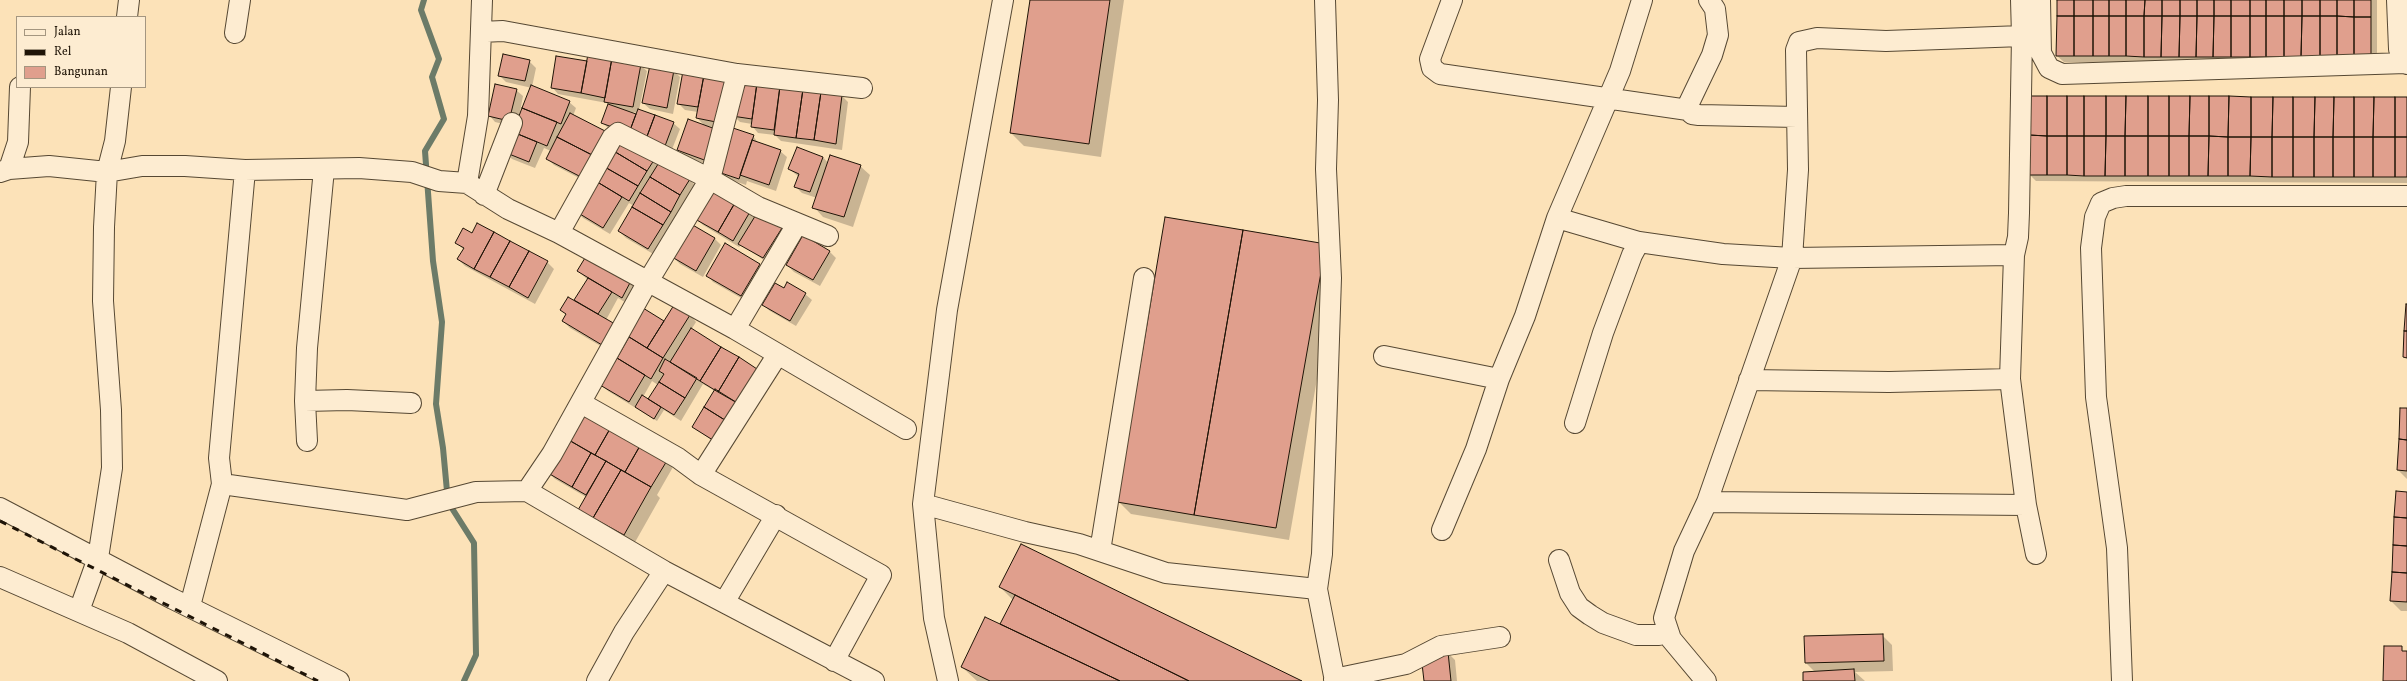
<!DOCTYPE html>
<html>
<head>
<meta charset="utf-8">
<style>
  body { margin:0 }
  #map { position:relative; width:2407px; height:681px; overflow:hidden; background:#fce2b8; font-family:Vollkorn,serif }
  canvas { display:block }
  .legend { position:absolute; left:16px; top:16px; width:130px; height:72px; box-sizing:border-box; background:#fdecd1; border:1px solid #a49680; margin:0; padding:5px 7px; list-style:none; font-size:12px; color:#1f1407 }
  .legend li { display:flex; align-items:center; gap:8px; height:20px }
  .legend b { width:20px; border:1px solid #a49680 }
</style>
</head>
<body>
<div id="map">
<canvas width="2407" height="681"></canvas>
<ul class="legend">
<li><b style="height:5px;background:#fdecd1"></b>Jalan</li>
<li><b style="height:5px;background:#1f1407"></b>Rel</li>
<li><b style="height:11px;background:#e09f8d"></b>Bangunan</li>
</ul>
</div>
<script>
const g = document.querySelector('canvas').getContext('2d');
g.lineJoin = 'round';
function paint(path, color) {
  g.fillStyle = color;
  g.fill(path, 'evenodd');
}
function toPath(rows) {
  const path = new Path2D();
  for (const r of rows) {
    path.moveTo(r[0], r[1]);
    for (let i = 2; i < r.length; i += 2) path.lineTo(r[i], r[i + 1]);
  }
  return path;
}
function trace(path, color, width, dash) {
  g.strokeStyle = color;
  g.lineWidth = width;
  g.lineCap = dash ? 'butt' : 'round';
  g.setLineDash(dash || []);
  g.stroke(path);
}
paint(toPath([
  [1031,0,1124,0,1101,157,1024,146,1011,133],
  [2058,0,2377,0,2377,64,2064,62,2057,56],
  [529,61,536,68,532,87,569,102,576,108,573,116,581,179,554,165,547,158,551,151,544,148,535,168,512,159,505,152,516,127,495,122,489,115,516,90,523,96,518,122,532,88,506,82,499,75],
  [588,62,640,65,647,71,639,110,673,123,680,129,671,152,609,129,602,122,609,105,607,103,558,94,552,87],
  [626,111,638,113,637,116],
  [674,71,680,77,673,114,650,109,643,103],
  [684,73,728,81,727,129,705,126,697,118,698,112,685,110,678,103],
  [746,83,842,96,848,102,842,150,781,141,775,135,758,133,752,126,752,124,740,122,733,115],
  [2407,98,2407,183,2036,181,2030,175],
  [689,120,713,167,685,156,678,150],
  [753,136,759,144,780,151,787,157,776,191,747,181,746,185,723,177,716,170],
  [621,137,690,180,696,186,655,255,626,238,619,231,634,206,629,203,610,234,583,218,576,211],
  [823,157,828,163,860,166,870,175,853,227,823,217,814,207,817,198,802,193,795,186,799,177,789,169],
  [713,189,781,228,787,235,770,264,741,245,739,247,703,225,696,218],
  [1166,218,1338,258,1289,540,1131,514,1118,501],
  [472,234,547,262,554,269,535,304,465,266,458,259,464,250,456,242],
  [715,239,721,245,703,277,680,264,673,257],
  [829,251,836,258,820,286,794,272,787,265],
  [588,255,638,287,628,304,618,298,606,320,609,351,570,328,563,321,567,315,561,310,575,302,588,280,578,271],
  [759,265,766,271,748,302,713,282,707,275],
  [784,290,805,294,812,300,796,326,770,311,763,305],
  [690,315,696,322,691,330,760,371,723,448,693,427,715,391,703,384,681,421,664,410,657,421,608,391,601,384,630,338,628,335],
  [652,381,658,385,653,402,643,397],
  [2407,409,2407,479,2398,470],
  [584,413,673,467,657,495,660,498,634,544,586,516,586,497,555,479,549,473],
  [2407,493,2407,611,2401,611,2391,601],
  [1000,587,1299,681,977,681,962,667,1001,625,1013,600],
  [1882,635,1892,645,1893,671,1855,672,1865,681,1804,681,1815,672,1806,663],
  [1448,653,1455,660,1457,681,1425,681]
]), '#0003');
trace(toPath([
  [424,0,421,10,439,59,432,77,444,119,425,151,433,261,442,322,436,404,443,448,448,502,474,543,476,655,464,681]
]), '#6c7b68', 6);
const building = toPath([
  [1030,0,1110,0,1089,144,1010,133,1030,0],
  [2057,0,2074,0,2074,16,2057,16,2057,0],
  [2074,0,2093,0,2093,16,2074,16,2074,0],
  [2093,0,2109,0,2109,16,2093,16,2093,0],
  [2109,0,2126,0,2126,16,2109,16,2109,0],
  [2126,0,2145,0,2144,16,2126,16,2126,0],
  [2145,0,2162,0,2162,16,2144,16,2145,0],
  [2162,0,2180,0,2180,16,2162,16,2162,0],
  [2180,0,2197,0,2197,16,2180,16,2180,0],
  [2197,0,2214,0,2214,16,2197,16,2197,0],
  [2214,0,2231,0,2231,16,2214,16,2214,0],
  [2231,0,2250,0,2250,16,2231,16,2231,0],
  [2250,0,2266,0,2266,16,2250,16,2250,0],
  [2266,0,2284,0,2284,16,2266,16,2266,0],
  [2284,0,2302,0,2302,16,2284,16,2284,0],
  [2302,0,2320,0,2320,16,2302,16,2302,0],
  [2320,0,2337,0,2337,16,2320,16,2320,0],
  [2337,0,2354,0,2354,17,2337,16,2337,0],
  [2354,0,2371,0,2371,17,2354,17,2354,0],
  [2057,16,2074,16,2074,56,2056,56,2057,16],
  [2074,16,2093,16,2093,56,2074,56,2074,16],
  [2093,16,2109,16,2109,56,2093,56,2093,16],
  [2109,16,2126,16,2126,56,2109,56,2109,16],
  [2126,16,2144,16,2144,57,2126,56,2126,16],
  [2144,16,2162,16,2161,57,2144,57,2144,16],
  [2162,16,2180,16,2179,57,2161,57,2162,16],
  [2180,16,2197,16,2196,57,2179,57,2180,16],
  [2197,16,2214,16,2213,57,2196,57,2197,16],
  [2214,16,2231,16,2231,57,2213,57,2214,16],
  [2231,16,2250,16,2250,57,2231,57,2231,16],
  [2250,16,2266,16,2266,57,2250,57,2250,16],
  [2266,16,2284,16,2284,57,2266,57,2266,16],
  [2284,16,2302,16,2301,57,2284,57,2284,16],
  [2302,16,2320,16,2320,57,2301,57,2302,16],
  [2320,16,2337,16,2337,57,2320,57,2320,16],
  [2337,16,2354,17,2354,57,2337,57,2337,16],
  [2354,17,2371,17,2371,57,2354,57,2354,17],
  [503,54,530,60,525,81,498,76,503,54],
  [588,54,612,58,605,98,581,93,588,54],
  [556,56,587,61,581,93,551,88,556,56],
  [612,58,641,64,633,107,604,102,612,58],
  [650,65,674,70,667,108,642,103,650,65],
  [683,71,704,75,698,107,677,104,683,71],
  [704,75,729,80,721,123,696,118,704,75],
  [745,82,757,83,752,119,732,116,736,86,744,88,745,82],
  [757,83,780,86,774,130,751,127,757,83],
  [495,84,517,89,509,121,488,116,495,84],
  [531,85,570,101,561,124,522,108,531,85],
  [780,86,803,89,796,138,774,135,780,86],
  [803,89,821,92,814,140,796,138,803,89],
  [821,92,842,95,836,144,814,140,821,92],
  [2030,96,2047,96,2047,136,2029,135,2030,96],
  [2047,96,2067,96,2067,136,2047,136,2047,96],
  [2067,96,2084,96,2084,136,2067,136,2067,96],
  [2084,96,2106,96,2106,136,2084,136,2084,96],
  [2106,96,2126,96,2125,136,2106,136,2106,96],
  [2126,96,2148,96,2148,136,2125,136,2126,96],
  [2148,96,2169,96,2169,136,2148,136,2148,96],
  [2169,96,2190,96,2189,136,2169,136,2169,96],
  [2190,96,2209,96,2209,136,2189,136,2190,96],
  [2209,96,2229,96,2228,137,2209,136,2209,96],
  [2229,96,2251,97,2251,137,2228,137,2229,96],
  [2251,97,2273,97,2272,137,2251,137,2251,97],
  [2273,97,2293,97,2293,137,2272,137,2273,97],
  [2293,97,2315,97,2314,137,2293,137,2293,97],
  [2315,97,2334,97,2333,137,2314,137,2315,97],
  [2334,97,2354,97,2354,137,2333,137,2334,97],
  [2354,97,2374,97,2373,137,2354,137,2354,97],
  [2374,97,2395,97,2395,137,2373,137,2374,97],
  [2395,97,2407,97,2407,137,2395,137,2395,97],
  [608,104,636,114,629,133,601,123,608,104],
  [522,108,557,122,547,146,513,132,522,108],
  [638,109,655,115,646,139,629,133,638,109],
  [570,113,607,132,594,156,557,137,570,113],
  [655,115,674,122,665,146,646,139,655,115],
  [688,119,718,130,707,161,677,150,688,119],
  [730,127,754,135,739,179,715,171,730,127],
  [513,132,537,142,529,162,504,152,513,132],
  [2029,135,2047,136,2047,175,2029,175,2029,135],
  [621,136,656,157,647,171,612,150,621,136],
  [2047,136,2067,136,2067,175,2047,175,2047,136],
  [2067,136,2084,136,2084,176,2067,175,2067,136],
  [2084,136,2106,136,2105,176,2084,176,2084,136],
  [2106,136,2125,136,2125,176,2105,176,2106,136],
  [2125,136,2148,136,2148,176,2125,176,2125,136],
  [2148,136,2169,136,2169,176,2148,176,2148,136],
  [2169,136,2189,136,2189,176,2169,176,2169,136],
  [2189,136,2209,136,2208,176,2189,176,2189,136],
  [2209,136,2228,137,2228,176,2208,176,2209,136],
  [557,137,594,156,583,178,546,159,557,137],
  [2228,137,2251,137,2250,176,2228,176,2228,137],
  [2251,137,2272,137,2272,177,2250,176,2251,137],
  [2272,137,2293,137,2293,177,2272,177,2272,137],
  [2293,137,2314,137,2314,177,2293,177,2293,137],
  [2314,137,2333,137,2333,177,2314,177,2314,137],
  [2333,137,2354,137,2354,177,2333,177,2333,137],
  [2354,137,2373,137,2373,177,2354,177,2354,137],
  [2373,137,2395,137,2395,177,2373,177,2373,137],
  [2395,137,2407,137,2407,177,2395,177,2395,137],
  [752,140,781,150,769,185,740,175,752,140],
  [797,147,823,157,810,192,794,187,799,174,788,169,797,147],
  [612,150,647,171,638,186,603,166,612,150],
  [830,155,861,165,844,217,812,208,830,155],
  [660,161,690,179,680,195,650,177,660,161],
  [603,166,638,186,629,201,594,180,603,166],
  [650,177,680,195,671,212,640,193,650,177],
  [594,180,622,197,603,228,575,211,594,180],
  [713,187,736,201,718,232,695,219,713,187],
  [640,193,671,212,663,225,632,207,640,193],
  [736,201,751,210,733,241,718,232,736,201],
  [632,207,663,225,648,249,618,231,632,207],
  [757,213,782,228,763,258,738,244,757,213],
  [1165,217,1243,230,1194,515,1117,502,1165,217],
  [477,223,494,232,474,269,457,259,464,248,455,243,463,228,472,233,477,223],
  [691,224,715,238,696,271,672,257,691,224],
  [1243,230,1326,244,1276,528,1194,515,1243,230],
  [494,232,510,241,490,277,474,269,494,232],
  [803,235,830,251,813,280,786,265,803,235],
  [510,241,529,251,509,287,490,277,510,241],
  [725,243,760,264,741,296,706,276,725,243],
  [529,251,548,261,528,298,509,287,529,251],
  [588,253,632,279,622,298,577,271,588,253],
  [588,278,612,292,598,314,574,300,588,278],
  [787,282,806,293,790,321,762,305,775,283,784,288,787,282],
  [568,297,615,324,602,345,562,321,566,314,560,310,568,297],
  [2406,304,2407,304,2407,331,2404,331,2406,304],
  [674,305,690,315,663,358,647,348,674,305],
  [643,308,664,321,647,348,626,335,643,308],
  [691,328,721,347,700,381,670,362,691,328],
  [2404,331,2407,331,2407,358,2403,357,2404,331],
  [629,337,663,358,651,379,617,358,629,337],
  [721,347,739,357,718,392,700,381,721,347],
  [739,357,760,371,739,404,718,392,739,357],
  [617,358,645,375,629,402,600,385,617,358],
  [665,359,697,378,685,398,659,382,664,374,659,371,665,359],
  [659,382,685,398,674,415,648,399,659,382],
  [715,389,739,404,728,422,704,407,715,389],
  [642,395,661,407,654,419,635,407,642,395],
  [704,407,728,422,716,442,692,427,704,407],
  [2400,408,2407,408,2407,440,2399,439,2400,408],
  [583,411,611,427,595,455,567,439,583,411],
  [611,427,641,444,625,472,595,455,611,427],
  [567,439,591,453,572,487,548,473,567,439],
  [2399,439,2407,440,2407,471,2397,470,2399,439],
  [641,444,668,459,651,487,625,472,641,444],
  [591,453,606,461,586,495,572,487,591,453],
  [606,461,621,470,593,518,578,510,606,461],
  [621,470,651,487,624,535,593,518,621,470],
  [2396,491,2407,492,2407,518,2394,517,2396,491],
  [2394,517,2407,518,2407,546,2393,545,2394,517],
  [1021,544,1302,681,1189,681,999,587,1021,544],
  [2393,545,2407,546,2407,573,2392,572,2393,545],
  [2392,572,2407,573,2407,602,2390,601,2392,572],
  [1015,595,1189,681,1120,681,1000,624,1015,595],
  [985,617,1000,624,1120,681,990,681,961,667,985,617],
  [1883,634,1884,661,1805,663,1804,636,1883,634],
  [2384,646,2402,646,2402,651,2407,651,2407,681,2383,681,2384,646],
  [1448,652,1451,681,1424,681,1421,655,1448,652],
  [1854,669,1855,681,1803,681,1803,672,1854,669]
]);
paint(building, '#e09f8d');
trace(building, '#1f1407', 1);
const minor = toPath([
  [1325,0,1328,100,1326,169,1331,278,1322,554,1317,589,1335,681],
  [1452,0,1430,59,1432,68,1440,74,1688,110],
  [1709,0,1715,9,1718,35,1712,55,1689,103,1688,110,1692,114,1699,115,1797,117],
  [2021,0,2022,36],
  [2040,0,2041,53,2049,68,2062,74,2406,63],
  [2397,0,2399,49,2407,64],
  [127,17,129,0],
  [481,32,503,31,737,74,862,88],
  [235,33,240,0],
  [9,169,18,142,20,87],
  [0,172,9,169,49,166,107,172,142,166,185,166,245,170,359,168,412,172,439,181,467,183,508,209,559,233,735,329,906,429],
  [467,183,478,116,482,0],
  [484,195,512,123],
  [1557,218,1639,242,1723,254,1792,258,2014,255],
  [559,233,612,138,618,133,710,179,758,207,828,236],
  [735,329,797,224],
  [1384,356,1499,379],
  [1749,380,1889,382,2010,379],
  [305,401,347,400,411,403],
  [581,403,678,458,701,475,881,575,834,661],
  [1575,423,1603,333,1632,255,1639,242],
  [307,441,305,401,307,348,324,169],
  [701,475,778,354],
  [222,484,407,510,476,492,527,491,664,571,874,681],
  [527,491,552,454,647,283,710,179,737,74],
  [1707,502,2026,505],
  [923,504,947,310,1003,0],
  [0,508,173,599,339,681],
  [1442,530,1476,449,1499,379,1525,316,1557,218,1620,71,1642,0],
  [1100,551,1144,278],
  [1559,560,1570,593,1579,607,1590,615,1603,623,1636,635,1659,635,1666,631],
  [0,577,128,633,217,681],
  [725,601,776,515],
  [190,606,222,484,219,458,245,170],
  [79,611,98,558,112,468,111,410,103,301,104,227,107,172,115,141,121,87],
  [1334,679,1406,664,1441,646,1500,637],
  [597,681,624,632,664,571],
  [948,681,934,618,923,504,1025,532,1079,544,1166,573,1317,589],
  [1706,681,1671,639,1664,618,1684,551,1707,502,1792,258,1798,170,1796,50,1799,42,1817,38,1886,41,2022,36,2019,213,2018,237,2014,255,2010,379,2026,505,2036,554],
  [2122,681,2117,548,2096,397,2091,248,2095,217,2101,203,2113,198,2126,196,2407,196]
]);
trace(minor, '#564833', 22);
trace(minor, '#fdecd1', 20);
trace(toPath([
  [0,521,318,681]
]), '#1f1407', 3, [7, 7]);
</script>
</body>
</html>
